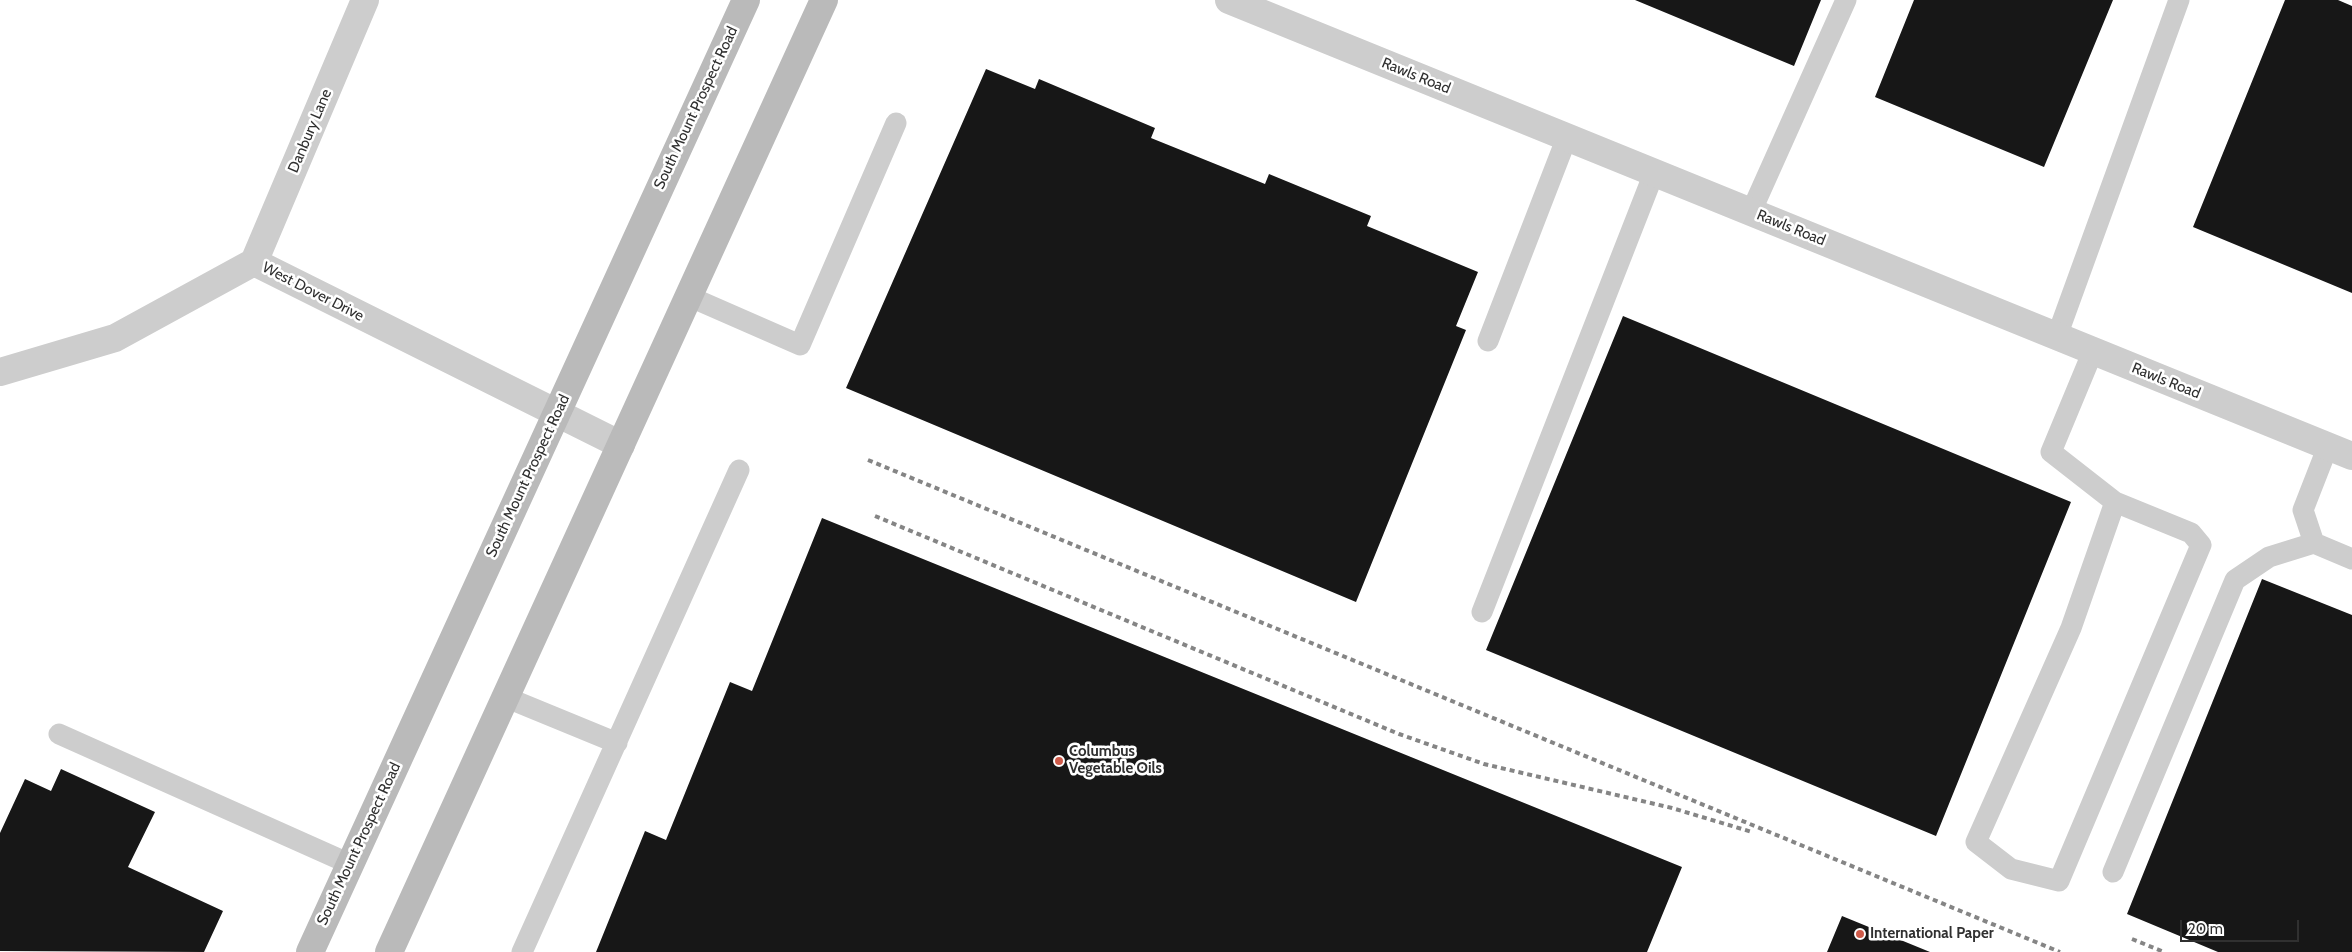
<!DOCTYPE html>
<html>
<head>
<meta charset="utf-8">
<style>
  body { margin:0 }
  #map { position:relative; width:2352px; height:952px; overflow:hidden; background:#fff; font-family:Cabin,sans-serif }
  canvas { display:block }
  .scale { position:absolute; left:2180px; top:920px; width:119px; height:22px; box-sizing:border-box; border:2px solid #303030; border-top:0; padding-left:6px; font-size:15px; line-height:18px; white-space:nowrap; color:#303030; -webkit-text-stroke:4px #fff; paint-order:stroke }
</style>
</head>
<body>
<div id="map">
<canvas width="2352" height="952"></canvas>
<div class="scale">20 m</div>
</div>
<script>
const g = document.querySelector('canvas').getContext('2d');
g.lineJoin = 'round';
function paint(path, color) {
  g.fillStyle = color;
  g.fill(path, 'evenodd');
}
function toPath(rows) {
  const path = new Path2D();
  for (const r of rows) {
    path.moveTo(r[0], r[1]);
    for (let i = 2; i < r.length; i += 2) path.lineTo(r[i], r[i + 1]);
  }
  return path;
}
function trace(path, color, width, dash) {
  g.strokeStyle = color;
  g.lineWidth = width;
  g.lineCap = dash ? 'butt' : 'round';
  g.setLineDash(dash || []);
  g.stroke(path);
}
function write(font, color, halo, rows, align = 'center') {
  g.font = font + ' Cabin,sans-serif';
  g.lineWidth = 5;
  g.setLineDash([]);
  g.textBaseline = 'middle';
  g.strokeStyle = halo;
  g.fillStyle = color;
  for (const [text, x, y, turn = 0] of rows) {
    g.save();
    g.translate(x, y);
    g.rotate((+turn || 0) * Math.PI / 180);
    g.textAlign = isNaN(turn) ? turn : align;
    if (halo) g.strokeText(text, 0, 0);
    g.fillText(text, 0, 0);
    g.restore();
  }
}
paint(toPath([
  [1635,0,1821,0,1794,66],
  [1914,0,2113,0,2044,167,1875,97],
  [2285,0,2338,0,2352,6,2352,293,2193,227],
  [986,69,1035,89,1039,79,1155,128,1151,138,1265,184,1269,174,1371,216,1367,226,1478,272,1456,326,1466,330,1356,602,846,388],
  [1623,316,2071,502,1936,836,1486,650],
  [822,518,1682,867,1647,952,596,952,645,831,666,840,730,682,752,691],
  [2262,579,2352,615,2352,952,2218,952,2127,914],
  [61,769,155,812,128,867,223,911,204,952,0,951,0,833,25,779,51,791],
  [1842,916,1930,952,1827,952]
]), '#171717');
trace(toPath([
  [1751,212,1846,0],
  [688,296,800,345,896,123],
  [2057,336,2179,0],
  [1488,341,1567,137],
  [2093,351,2051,452,2115,502,2191,533,2201,545,2059,881,2011,869,1976,842,2071,628,2115,502],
  [2314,543,2303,510,2328,446],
  [1482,612,1654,173],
  [505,697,617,743],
  [59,734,350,864],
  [2113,872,2235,580,2269,557,2314,543,2352,559],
  [522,952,739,470]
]), '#cdcdcd', 21);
trace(toPath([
  [1229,0,2352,456],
  [254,262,365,0],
  [0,372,115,338,254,262,621,445]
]), '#cdcdcd', 28);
trace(toPath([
  [310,952,746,0],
  [389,952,824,0]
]), '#bababa', 28);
trace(toPath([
  [868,460,2060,952],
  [875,516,1399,734,1484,764,1672,808,1752,832],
  [2132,939,2164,952]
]), '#858585', 4, [5, 4]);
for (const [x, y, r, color] of [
  [1059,761,5,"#cf5b4a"],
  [1860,934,5,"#cf5b4a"]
]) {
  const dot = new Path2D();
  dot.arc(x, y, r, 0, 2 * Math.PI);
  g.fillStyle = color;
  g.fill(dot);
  trace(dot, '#fff', 2);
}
write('15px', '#303030', '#fff', [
  ["Rawls Road",1416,76,22],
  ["South Mount Prospect Road",696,108,-65],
  ["Danbury Lane",310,131,-67],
  ["Rawls Road",1791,228,22],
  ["West Dover Drive",313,292,27],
  ["Rawls Road",2166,381,22],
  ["South Mount Prospect Road",528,476,-65],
  ["South Mount Prospect Road",359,844,-65]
]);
write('bold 15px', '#303030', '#fff', [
  ["Columbus",1069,752],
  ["Vegetable Oils",1069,769],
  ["International Paper",1870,934]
], 'left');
</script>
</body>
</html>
